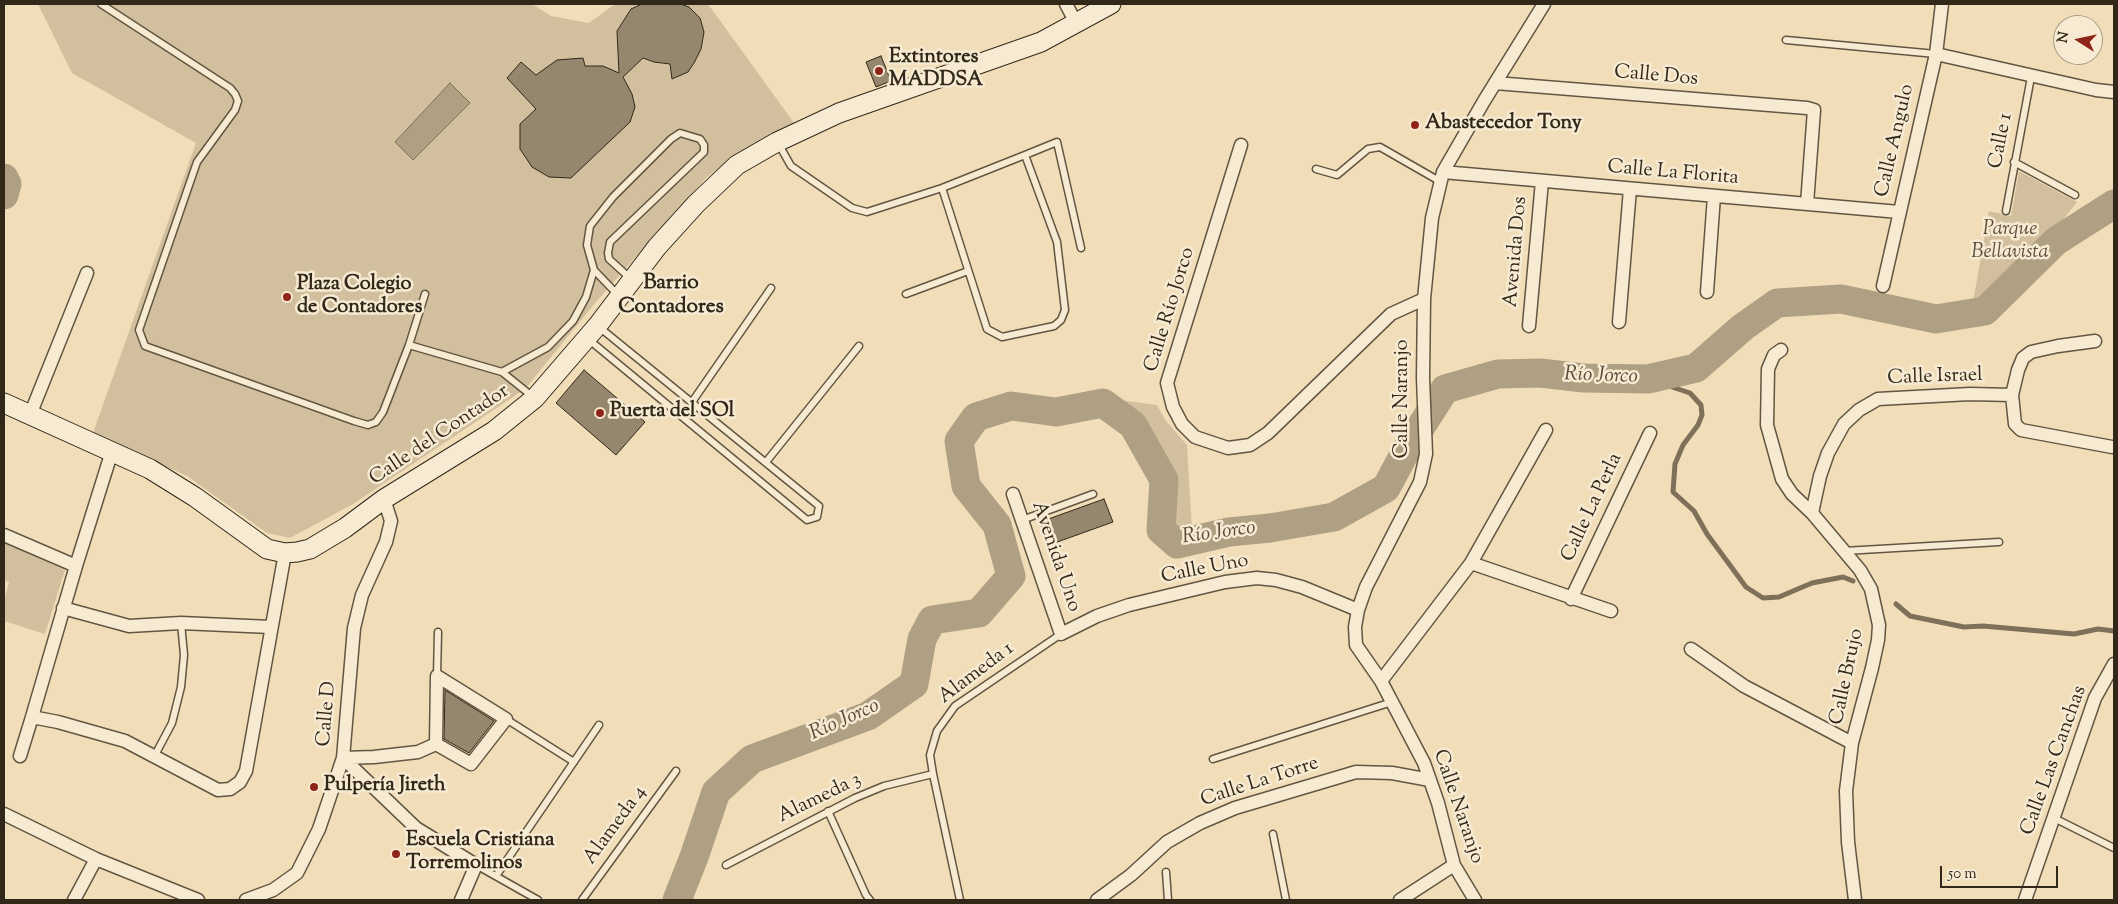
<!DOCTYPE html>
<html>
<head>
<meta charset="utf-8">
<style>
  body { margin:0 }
  #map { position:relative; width:2118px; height:904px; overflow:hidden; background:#f1deb9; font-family:"Sorts Mill Goudy",serif }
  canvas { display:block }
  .frame { position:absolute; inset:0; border:5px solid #32281a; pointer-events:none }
  .north { position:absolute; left:2053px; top:15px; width:50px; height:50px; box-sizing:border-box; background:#f6ead2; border:1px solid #a89c88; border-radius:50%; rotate:280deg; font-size:14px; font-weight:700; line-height:20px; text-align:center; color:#32281a }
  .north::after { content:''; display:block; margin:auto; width:18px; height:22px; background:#8f2418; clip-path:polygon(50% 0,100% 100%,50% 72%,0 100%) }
  .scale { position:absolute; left:1940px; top:866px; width:118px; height:22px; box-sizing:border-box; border:2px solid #32281a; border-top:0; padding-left:6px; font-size:15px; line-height:18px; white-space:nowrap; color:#32281a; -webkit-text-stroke:4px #f6ead2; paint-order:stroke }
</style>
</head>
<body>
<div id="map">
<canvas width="2118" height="904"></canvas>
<div class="frame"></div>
<div class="north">N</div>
<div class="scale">50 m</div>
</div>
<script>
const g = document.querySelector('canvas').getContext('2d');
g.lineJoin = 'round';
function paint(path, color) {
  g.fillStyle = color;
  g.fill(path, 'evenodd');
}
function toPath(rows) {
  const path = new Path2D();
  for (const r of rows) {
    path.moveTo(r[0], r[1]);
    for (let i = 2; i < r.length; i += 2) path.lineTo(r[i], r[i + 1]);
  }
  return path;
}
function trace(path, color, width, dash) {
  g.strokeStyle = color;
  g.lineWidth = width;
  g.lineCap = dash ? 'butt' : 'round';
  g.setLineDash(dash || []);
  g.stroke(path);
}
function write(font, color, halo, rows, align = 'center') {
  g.font = font + ' "Sorts Mill Goudy",serif';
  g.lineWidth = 5;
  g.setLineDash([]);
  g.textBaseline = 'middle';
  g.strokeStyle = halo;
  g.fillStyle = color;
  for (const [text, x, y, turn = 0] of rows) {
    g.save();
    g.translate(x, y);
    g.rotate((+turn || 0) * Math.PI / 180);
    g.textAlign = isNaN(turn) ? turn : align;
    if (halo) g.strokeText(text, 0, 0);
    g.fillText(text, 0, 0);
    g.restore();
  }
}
paint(toPath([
  [38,4,532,4,551,16,589,23,615,4,708,4,794,123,740,152,706,178,596,302,525,389,353,504,290,538,267,533,187,476,93,433,196,143,72,73],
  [2019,171,2077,202,2042,247,1986,302,1973,302,1989,211,2011,216],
  [1105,398,1157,405,1166,421,1187,445,1192,531,1172,529,1167,525,1171,478,1136,421],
  [4,542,65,570,45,634,4,621,4,601,9,582,4,580]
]), '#d1bf9e');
const water = toPath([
  [450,83,470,103,413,160,395,142,450,83]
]);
paint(water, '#b0a083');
trace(water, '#7e7059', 1);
trace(toPath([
  [1648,379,1690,393,1701,405,1702,415,1698,425,1683,445,1675,464,1673,492,1694,511,1707,534,1746,587,1763,598,1779,597,1812,583,1843,577,1853,581],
  [1896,604,1910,616,1964,627,1983,626,2074,634,2098,629,2114,631]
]), '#7e7059', 5);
trace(toPath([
  [4,178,7,184,4,195],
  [677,900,694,857,716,792,752,759,868,716,914,684,922,639,932,620,979,613,1011,576,997,525,966,486,959,441,976,417,1011,406,1056,412,1103,403,1133,425,1164,480,1161,530,1177,544,1229,532,1270,528,1334,517,1386,488,1408,447,1445,389,1498,374,1540,373,1584,378,1648,379,1696,368,1743,327,1777,303,1841,299,1936,319,1985,311,2056,241,2114,204]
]), '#b0a083', 29);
const building = toPath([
  [642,4,680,4,689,7,700,18,704,32,701,49,694,63,688,72,672,79,670,64,654,62,643,58,623,77,632,94,635,107,630,122,571,178,549,177,532,167,520,149,520,124,536,109,507,78,521,62,536,75,557,60,583,58,585,66,603,66,619,73,617,31,631,9,642,4],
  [881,56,891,81,876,87,866,62,881,56],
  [584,370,645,422,616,455,556,403,584,370],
  [1104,499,1113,522,1049,545,1040,522,1104,499],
  [445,690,494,721,469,753,444,739,445,690]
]);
paint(building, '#95876d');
trace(building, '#32281a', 1);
const lane = toPath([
  [101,4,230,88,235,94,238,101,235,110,197,162,139,330,145,346,354,421,368,425,376,422,383,412,409,345,502,372,532,396],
  [1786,40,1936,54],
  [778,143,791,166,852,208,867,212,942,188,1025,155,1057,242,1065,310,1061,320,1054,326,1002,337,987,329,942,188],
  [1025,155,1057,142,1081,248],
  [2014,162,2075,195],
  [1316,169,1337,175,1368,149,1380,147,1441,182],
  [2006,211,2031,77],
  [906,294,968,271],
  [618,295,594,270,587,245,590,226,613,197,671,139,680,133,700,139,704,145,704,152,610,242,608,253,609,259,631,279],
  [588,339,807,520,817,517,819,506,599,327],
  [409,345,425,294],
  [502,372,548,347,573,321,586,297,594,270],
  [692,402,771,288],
  [766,462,859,346],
  [1022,520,1093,494],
  [1844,551,1999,542],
  [437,676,438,632],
  [506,719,574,762],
  [154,757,172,723,181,687,184,655,181,623],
  [1213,759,1392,702],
  [828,811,866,895,870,900],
  [2054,818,2114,848],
  [1273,834,1286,900],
  [476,865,538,900],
  [726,865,855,798,884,786,933,774],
  [1166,872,1168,900],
  [496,876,599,725],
  [582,900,676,771],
  [960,900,933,774,930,755,937,731,955,706,1061,634]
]);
const street = toPath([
  [1066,4,1076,23],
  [1936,54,2096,90,2114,92],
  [1495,83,1807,108,1814,110,1807,204],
  [1241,145,1167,383,1173,407,1182,424,1195,437,1228,448,1250,445,1268,433,1391,314,1424,299],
  [1443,172,1899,212],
  [1883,286,1936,54,1942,4],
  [1707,292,1714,196],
  [1619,322,1630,189],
  [1529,326,1542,181],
  [2095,341,2058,346,2031,352,2023,358,2018,370,2012,395,2015,424,2021,430,2112,447],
  [1781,350,1774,355,1768,369,1767,425,1782,479,1792,494,1812,513,1860,570,1871,589,1879,625,1878,640,1872,668,1852,743,1846,791,1848,842,1855,900],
  [30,415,87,273],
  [112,451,76,566,32,717,58,722,125,741,218,790,230,789,240,782,246,771,285,553],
  [1013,494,1061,634,1097,616,1129,605,1225,582,1257,578,1276,580,1302,587,1358,610],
  [1812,513,1820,476,1828,453,1844,424,1859,410,1878,399,1970,394,2012,395],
  [4,535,76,566],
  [1471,563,1611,611],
  [1571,599,1650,433],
  [63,608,129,626,181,623,271,627],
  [1691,649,1744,686,1852,743],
  [1381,681,1471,563,1546,430],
  [20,756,32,717],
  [343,758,374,757,418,752,436,744,437,676,506,719,471,764,436,744],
  [343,758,416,828,476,865,461,900],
  [4,814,96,859,198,900],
  [74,900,96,859],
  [246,900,273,890,297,873,319,829,343,758,354,628,362,595,386,542,391,521,384,499],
  [1097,900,1131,875,1167,842,1200,823,1235,808,1356,772,1392,773,1430,780],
  [1400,900,1454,865],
  [1475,900,1454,865,1438,803,1424,763,1381,681,1356,645,1355,627,1358,610,1366,587,1420,482,1426,454,1423,378,1424,299,1432,218,1443,172,1484,101,1544,4],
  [2025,900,2095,698,2114,664]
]);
const secondary = toPath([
  [4,403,150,469,195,497,267,549,285,553,297,552,310,549,345,528,384,499,494,431,535,398,598,325,657,247,696,204,737,165,777,142,839,113,1041,42,1111,4]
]);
trace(lane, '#625642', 9);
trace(street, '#625642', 15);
trace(secondary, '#32281a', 21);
trace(lane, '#f6ead2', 6);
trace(street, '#f6ead2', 12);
trace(secondary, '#f6ead2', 19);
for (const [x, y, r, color] of [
  [879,71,5,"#8f2418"],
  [1415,125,5,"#8f2418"],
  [287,297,5,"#8f2418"],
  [600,413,5,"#8f2418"],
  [314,787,5,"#8f2418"],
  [396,854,5,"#8f2418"]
]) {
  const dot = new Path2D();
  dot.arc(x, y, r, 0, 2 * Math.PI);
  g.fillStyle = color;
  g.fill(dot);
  trace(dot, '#f6ead2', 2);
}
write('bold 20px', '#32281a', '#f6ead2', [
  ["Extintores",889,59],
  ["MADDSA",889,82],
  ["Abastecedor Tony",1425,125],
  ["Plaza Colegio",297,286],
  ["de Contadores",297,309],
  ["Puerta del SOl",610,413],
  ["Pulpería Jireth",324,787],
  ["Escuela Cristiana",406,842],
  ["Torremolinos",406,865]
], 'left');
write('20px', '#32281a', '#f6ead2', [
  ["Calle Dos",1656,77,5],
  ["Calle Angulo",1896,141,-77],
  ["Calle 1",2002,141,-79],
  ["Calle La Florita",1673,174,5],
  ["Avenida Dos",1517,252,-85],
  ["Calle Río Jorco",1171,310,-73],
  ["Calle Israel",1935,378,-2],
  ["Calle Naranjo",1404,399,-90],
  ["Calle del Contador",440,436,-34],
  ["Calle La Perla",1593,508,-65],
  ["Avenida Uno",1055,557,71],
  ["Calle Uno",1205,570,-11],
  ["Alameda 1",977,674,-37],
  ["Calle Brujo",1848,677,-78],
  ["Calle D",328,714,-85],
  ["Calle Las Canchas",2055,761,-70],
  ["Calle La Torre",1260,783,-18],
  ["Alameda 3",820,799,-26],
  ["Calle Naranjo",1457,807,71],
  ["Alameda 4",616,826,-54]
]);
write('italic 20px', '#5a4e3b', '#f6ead2', [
  ["Parque",2010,231],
  ["Bellavista",2010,254]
]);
write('bold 21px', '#32281a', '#f6ead2', [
  ["Barrio",671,284],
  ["Contadores",671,308]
]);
write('italic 21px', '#584c3a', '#f6ead2', [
  ["Río Jorco",1601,377,2],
  ["Río Jorco",1219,534,-8],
  ["Río Jorco",845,721,-24]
]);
</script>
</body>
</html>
